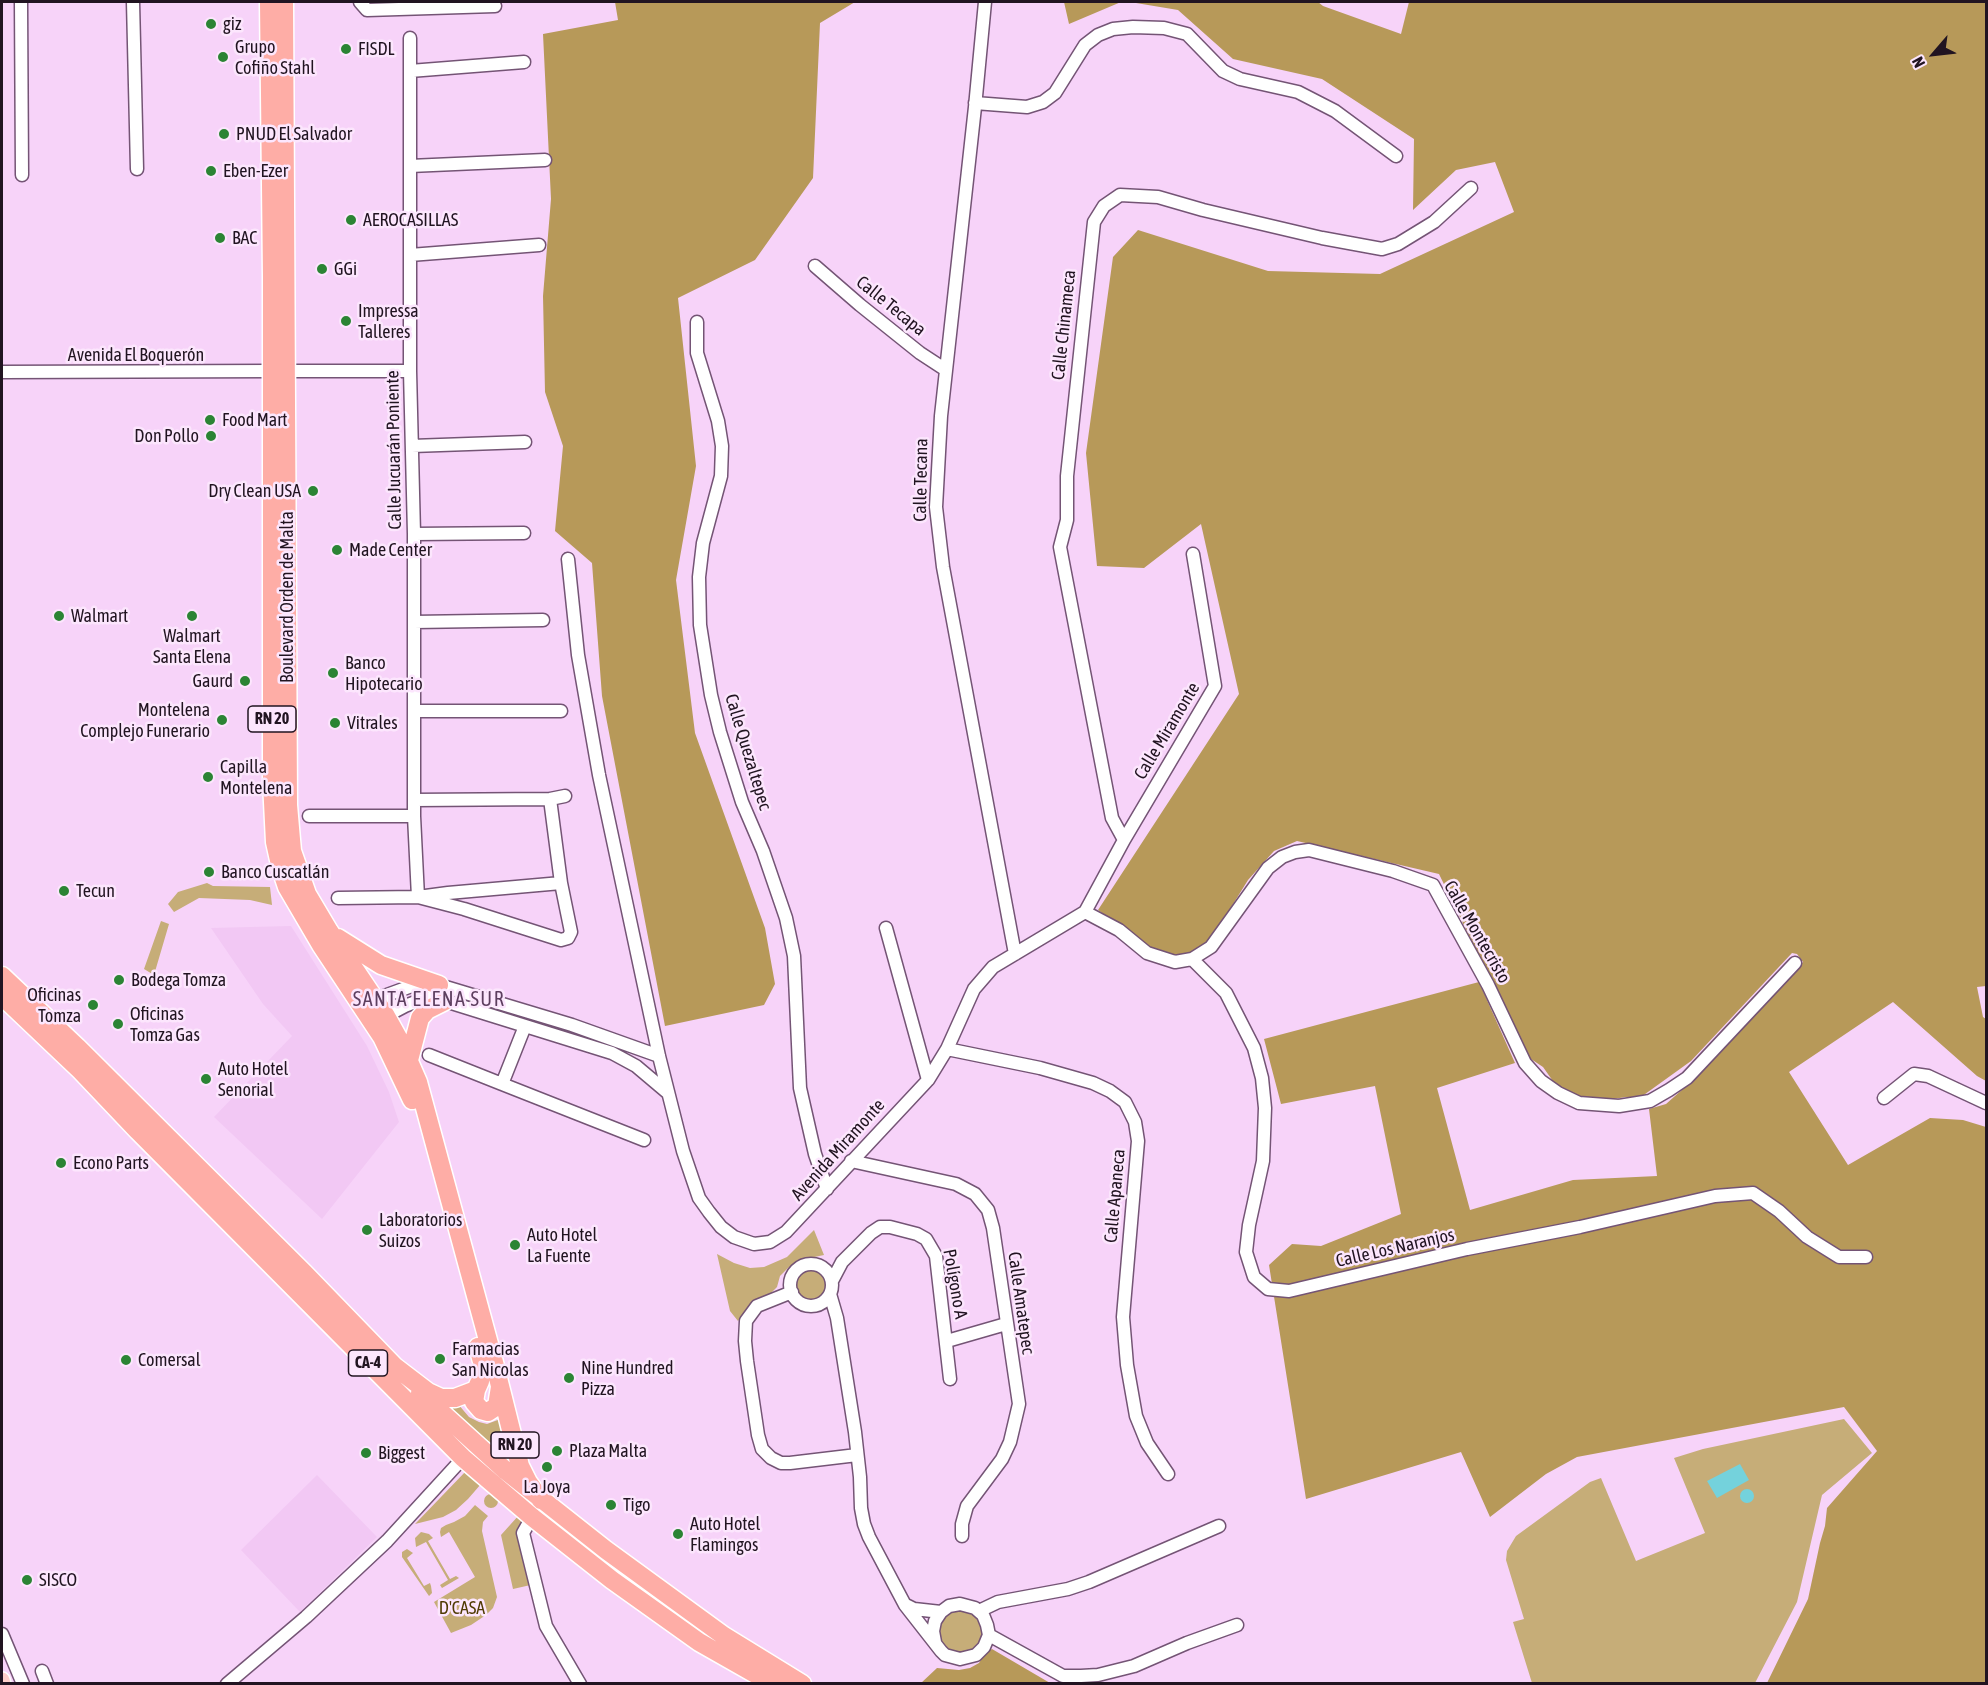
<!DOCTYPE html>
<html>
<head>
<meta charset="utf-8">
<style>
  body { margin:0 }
  #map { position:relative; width:1988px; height:1685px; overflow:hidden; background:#f7d3f9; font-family:"Asap Condensed",sans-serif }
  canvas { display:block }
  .frame { position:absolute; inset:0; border:3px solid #211421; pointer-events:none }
  .north { position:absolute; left:1904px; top:24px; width:60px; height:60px; -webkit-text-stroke:4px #fce6fd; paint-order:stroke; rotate:242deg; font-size:16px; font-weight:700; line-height:24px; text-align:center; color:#211421 }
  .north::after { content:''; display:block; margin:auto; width:21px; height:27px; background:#211421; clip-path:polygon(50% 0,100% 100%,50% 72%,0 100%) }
</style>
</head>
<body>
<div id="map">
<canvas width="1988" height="1685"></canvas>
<div class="frame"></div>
<div class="north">N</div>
</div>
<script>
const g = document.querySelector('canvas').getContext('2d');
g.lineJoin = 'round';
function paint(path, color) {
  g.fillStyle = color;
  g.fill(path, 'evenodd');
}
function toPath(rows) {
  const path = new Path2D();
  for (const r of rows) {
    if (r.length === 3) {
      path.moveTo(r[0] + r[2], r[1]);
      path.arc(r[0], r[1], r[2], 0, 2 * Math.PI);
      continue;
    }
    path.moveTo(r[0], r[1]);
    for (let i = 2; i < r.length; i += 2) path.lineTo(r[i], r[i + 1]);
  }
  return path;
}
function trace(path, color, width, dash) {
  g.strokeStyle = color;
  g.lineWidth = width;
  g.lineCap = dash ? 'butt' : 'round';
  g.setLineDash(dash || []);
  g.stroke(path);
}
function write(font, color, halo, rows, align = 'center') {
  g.font = font + ' "Asap Condensed",sans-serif';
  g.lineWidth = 5;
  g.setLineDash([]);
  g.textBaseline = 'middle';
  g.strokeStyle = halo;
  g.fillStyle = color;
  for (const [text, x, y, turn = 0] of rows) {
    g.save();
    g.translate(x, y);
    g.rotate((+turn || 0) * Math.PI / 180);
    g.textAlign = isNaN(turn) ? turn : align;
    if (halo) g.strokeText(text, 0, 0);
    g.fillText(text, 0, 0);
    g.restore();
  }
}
paint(toPath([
  [291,926,367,1046,389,1092,399,1122,322,1219,214,1117,292,1036,263,1004,211,928],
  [317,1475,377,1537,300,1612,241,1550]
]), '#f2c8f4');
paint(toPath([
  [207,883,213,886,270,887,272,905,250,900,199,898,174,912,168,904,178,892],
  [161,921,169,924,154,975,144,969],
  [814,1230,824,1255,800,1260,788,1268,780,1276,777,1287,771,1293,752,1303,738,1321,730,1311,717,1254,734,1263,750,1268,764,1267,787,1257],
  [811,1285,16],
  [458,1404,469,1417,479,1422,487,1424,503,1418,509,1454,485,1439,444,1405],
  [1844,1419,1872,1453,1822,1495,1797,1602,1755,1683,1532,1683,1513,1622,1524,1619,1506,1560,1507,1551,1516,1536,1590,1482,1601,1478,1636,1561,1705,1533,1674,1458,1703,1449],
  [466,1471,481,1484,468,1499,456,1510,443,1517,415,1524],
  [491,1501,7],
  [475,1505,488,1516,483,1522,482,1531,497,1597,493,1608,486,1615,471,1625,451,1633,434,1602,475,1577,449,1532,441,1537,440,1532,441,1528,446,1525,454,1522,465,1516],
  [519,1515,528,1523,535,1584,513,1589,501,1535],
  [421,1532,429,1534,433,1538,428,1541,450,1579,456,1576,459,1578,442,1588,440,1585,448,1580,426,1542,416,1547,415,1538],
  [407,1549,413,1553,407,1558,424,1586,430,1583,431,1586,432,1593,429,1596,402,1557,402,1552],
  [961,1632,22]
]), '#c6ad78');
paint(toPath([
  [615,2,855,2,820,23,813,178,755,260,678,298,696,466,676,580,695,733,765,928,775,984,764,1005,665,1026,602,696,592,563,555,531,563,446,545,392,543,296,551,199,543,34,618,20],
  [1064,2,1121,2,1069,24],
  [1130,2,1318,2,1323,6,1401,34,1409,2,1986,2,1986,986,1977,987,1983,1017,1986,1019,1986,1081,1977,1076,1893,1002,1789,1072,1848,1165,1930,1118,1963,1120,1986,1127,1986,1683,1767,1683,1808,1599,1820,1543,1825,1526,1827,1508,1877,1451,1844,1407,1577,1457,1546,1474,1490,1517,1461,1452,1306,1499,1269,1265,1292,1244,1321,1246,1401,1214,1375,1086,1281,1104,1264,1039,1479,982,1515,1063,1437,1088,1470,1210,1573,1180,1657,1176,1649,1109,1666,1104,1692,1081,1803,962,1797,954,1792,953,1691,1061,1641,1097,1626,1097,1607,1100,1580,1098,1571,1094,1555,1084,1543,1067,1528,1057,1439,874,1297,841,1274,851,1248,880,1209,943,1193,953,1173,957,1146,945,1098,910,1239,694,1201,524,1144,568,1097,566,1086,453,1113,257,1138,230,1268,271,1380,274,1514,212,1495,162,1456,170,1413,210,1414,139,1322,79,1233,59,1178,10],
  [992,1649,1050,1683,920,1684,937,1668,959,1670,970,1668,979,1663,985,1653]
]), '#b79959');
paint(toPath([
  [1740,1464,1749,1480,1717,1498,1707,1481],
  [1747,1496,7]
]), '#74d2dc');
const minor = toPath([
  [21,2,22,175],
  [133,2,137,169],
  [360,2,367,10,495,6],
  [985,2,975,107,941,416,936,507,943,567,1015,954],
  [410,38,410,371,414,534,414,816,418,897],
  [410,71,524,62],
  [975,103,1027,107,1043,102,1055,93,1085,45,1098,35,1113,29,1133,27,1164,28,1187,34,1223,71,1240,79,1298,92,1335,111,1396,156],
  [410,166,545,160],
  [410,255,539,245],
  [815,266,860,305,920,353,946,370],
  [697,322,697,353,718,421,722,446,721,476,703,543,699,577,700,625,711,695,720,732,742,802,763,851,786,918,794,956,800,1088,815,1154,827,1189],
  [285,371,410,371],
  [2,372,271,371],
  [412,446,525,442],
  [414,534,524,533],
  [568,559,578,655,599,775,659,1056,683,1151,699,1198,709,1212,721,1227,734,1237,754,1244,770,1242,786,1232,928,1080,947,1049,974,989,993,967,1085,912,1124,840,1215,686,1193,554],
  [414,622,543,620],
  [415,711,561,711],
  [414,800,550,799,565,796],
  [309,816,414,816],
  [1124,840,1112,818,1060,547,1067,520,1067,476,1094,222,1104,206,1120,195,1158,197,1203,210,1322,238,1382,249,1398,244,1434,222,1471,188],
  [418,897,464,909,561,940,568,938,571,932,561,883,550,799],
  [338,898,418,897,448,893,561,883],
  [1085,912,1119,930,1147,953,1175,962,1192,959,1211,947,1268,868,1282,857,1295,852,1309,850,1393,871,1433,885,1488,985,1525,1063,1541,1081,1558,1093,1579,1103,1619,1106,1650,1101,1669,1090,1687,1078,1795,963],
  [886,928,928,1080],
  [1192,959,1226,993,1254,1048,1262,1078,1265,1108,1263,1161,1249,1225,1246,1252,1254,1277,1268,1289,1289,1291,1467,1249,1580,1227,1715,1196,1753,1193,1779,1211,1807,1237,1839,1257,1866,1257],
  [376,999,417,984,439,985,572,1025,659,1056],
  [386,1016,405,1006,423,999,430,998,445,1001,612,1053,636,1066,668,1093],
  [525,1026,502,1084,644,1140],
  [947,1049,1040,1068,1093,1083,1110,1091,1125,1102,1135,1122,1138,1141,1123,1317,1127,1365,1136,1416,1147,1443,1168,1474],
  [429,1055,502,1084],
  [1884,1098,1914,1074,1928,1076,1986,1103],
  [851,1161,956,1184,975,1194,988,1210,993,1228,1019,1404,1010,1442,1002,1459,967,1506,962,1524,962,1536],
  [811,1285,21],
  [832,1281,842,1262,871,1233,880,1227,890,1227,917,1234,926,1239,936,1256,950,1379],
  [792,1292,757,1306,746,1321,745,1341,747,1361,758,1435,762,1449,771,1458,781,1463,790,1463,857,1455],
  [830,1294,837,1318,855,1432,860,1477,861,1508,864,1524,869,1537,905,1605,941,1651,945,1655,960,1659,976,1655,984,1647,989,1635,987,1625,983,1615,975,1608,960,1604,949,1606,941,1612,935,1621,933,1631,935,1642],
  [947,1341,1006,1324],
  [532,1517,523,1533,546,1626,580,1684],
  [906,1605,914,1609,941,1612],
  [979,1611,998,1602,1068,1589,1089,1582,1219,1526],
  [2,1634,23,1684],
  [989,1635,1063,1676,1081,1676,1098,1675,1134,1666,1187,1643,1237,1625],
  [42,1671,47,1684],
  [227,1684,306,1617,387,1541,463,1458]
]);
const major = toPath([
  [2,1680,3,1684]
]);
const highway = toPath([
  [269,2,272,277,272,782,275,842,281,869,287,887,321,945,382,1037,412,1100],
  [284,2,288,805,292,851,307,894,329,931,386,1016,401,1043,418,1082,495,1366,520,1466,528,1482,541,1500],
  [338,938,381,965,439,985],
  [2,976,77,1047,304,1273,401,1373],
  [2,996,81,1071,138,1131,463,1458,532,1517,612,1580,699,1642,773,1684],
  [409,1060,420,1018,427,1010,445,1001],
  [394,1366,428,1392,441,1398,455,1398,476,1390,480,1381,483,1365,478,1347],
  [476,1390,474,1402,481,1410,488,1412,497,1406,500,1387],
  [420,1393,506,1471,606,1550,724,1636,802,1684]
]);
trace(minor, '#745475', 15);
trace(major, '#fff', 18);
trace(highway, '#fff', 21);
trace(minor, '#fff', 12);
trace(major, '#fececa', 15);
trace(highway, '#feada6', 18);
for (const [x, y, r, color] of [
  [211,24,6,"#2b8434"],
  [346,49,6,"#2b8434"],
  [223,57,6,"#2b8434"],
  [224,134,6,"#2b8434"],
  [211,171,6,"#2b8434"],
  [351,220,6,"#2b8434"],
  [220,238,6,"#2b8434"],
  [322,269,6,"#2b8434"],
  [346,321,6,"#2b8434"],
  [210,420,6,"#2b8434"],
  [211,436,6,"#2b8434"],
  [313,491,6,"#2b8434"],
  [337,550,6,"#2b8434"],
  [59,616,6,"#2b8434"],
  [192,616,6,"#2b8434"],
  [333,673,6,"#2b8434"],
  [245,681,6,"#2b8434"],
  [222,720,6,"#2b8434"],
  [335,723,6,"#2b8434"],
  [208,777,6,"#2b8434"],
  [209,872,6,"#2b8434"],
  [64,891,6,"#2b8434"],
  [119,980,6,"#2b8434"],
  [93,1005,6,"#2b8434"],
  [118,1024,6,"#2b8434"],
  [206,1079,6,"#2b8434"],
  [61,1163,6,"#2b8434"],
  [367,1230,6,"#2b8434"],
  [515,1245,6,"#2b8434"],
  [440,1359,6,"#2b8434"],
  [126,1360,6,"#2b8434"],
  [569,1378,6,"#2b8434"],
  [557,1451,6,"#2b8434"],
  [366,1453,6,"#2b8434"],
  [547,1467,6,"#2b8434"],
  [611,1505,6,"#2b8434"],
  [678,1534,6,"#2b8434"],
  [27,1580,6,"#2b8434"]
]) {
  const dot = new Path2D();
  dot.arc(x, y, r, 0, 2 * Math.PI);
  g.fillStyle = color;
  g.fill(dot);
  trace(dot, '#fce6fd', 2);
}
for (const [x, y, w] of [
  [272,719,48],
  [368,1363,39],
  [515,1445,48]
]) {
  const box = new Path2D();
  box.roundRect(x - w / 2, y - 13, w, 26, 4.5);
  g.fillStyle = '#fce6fd';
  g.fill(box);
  trace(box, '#211421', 1.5);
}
write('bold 16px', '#211421', null, [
  ["RN 20",272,719],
  ["CA-4",368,1363],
  ["RN 20",515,1445]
]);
write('18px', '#211421', '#fce6fd', [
  ["giz",223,24],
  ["Grupo",235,47],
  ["Cofiño Stahl",235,68],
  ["FISDL",358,49],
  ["PNUD El Salvador",236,134],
  ["Eben-Ezer",223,171],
  ["AEROCASILLAS",363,220],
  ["BAC",232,238],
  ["GGi",334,269],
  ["Impressa",358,311],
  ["Talleres",358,332],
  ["Food Mart",222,420],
  ["Don Pollo",199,436,"right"],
  ["Dry Clean USA",301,491,"right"],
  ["Made Center",349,550],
  ["Walmart",71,616],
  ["Walmart",192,636,"center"],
  ["Santa Elena",192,657,"center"],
  ["Banco",345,663],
  ["Hipotecario",345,684],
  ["Gaurd",233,681,"right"],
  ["Montelena",210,710,"right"],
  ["Complejo Funerario",210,731,"right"],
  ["Vitrales",347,723],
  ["Capilla",220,767],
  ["Montelena",220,788],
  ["Banco Cuscatlán",221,872],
  ["Tecun",76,891],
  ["Bodega Tomza",131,980],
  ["Oficinas",81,995,"right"],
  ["Tomza",81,1016,"right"],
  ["Oficinas",130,1014],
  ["Tomza Gas",130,1035],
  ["Auto Hotel",218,1069],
  ["Senorial",218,1090],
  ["Econo Parts",73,1163],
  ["Laboratorios",379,1220],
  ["Suizos",379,1241],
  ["Auto Hotel",527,1235],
  ["La Fuente",527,1256],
  ["Farmacias",452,1349],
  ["San Nicolas",452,1370],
  ["Comersal",138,1360],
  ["Nine Hundred",581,1368],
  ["Pizza",581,1389],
  ["Plaza Malta",569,1451],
  ["Biggest",378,1453],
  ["La Joya",547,1487,"center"],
  ["Tigo",623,1505],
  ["Auto Hotel",690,1524],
  ["Flamingos",690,1545],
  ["SISCO",39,1580]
], 'left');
write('18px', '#211421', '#fce6fd', [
  ["Calle Tecapa",891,306,39],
  ["Calle Chinameca",1064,325,-84],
  ["Avenida El Boquerón",136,355],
  ["Calle Jucuarán Poniente",394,450,-91],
  ["Calle Tecana",921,480,-89],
  ["Boulevard Orden de Malta",287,597,-90],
  ["Calle Miramonte",1167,731,-59],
  ["Calle Quezaltepec",748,752,73],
  ["Calle Montecristo",1477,932,60],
  ["Avenida Miramonte",838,1150,-48],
  ["Calle Apaneca",1115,1196,-85],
  ["Calle Los Naranjos",1395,1248,-13],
  ["Polígono A",955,1284,80],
  ["Calle Amatepec",1021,1303,82]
]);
write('18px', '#503b04', '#fce6fd', [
  ["D'CASA",462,1608]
]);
g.letterSpacing = '1.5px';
write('20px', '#5d3f5f', '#fce6fd', [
  ["SANTA ELENA SUR",429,1000]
]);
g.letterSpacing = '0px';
</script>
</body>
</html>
